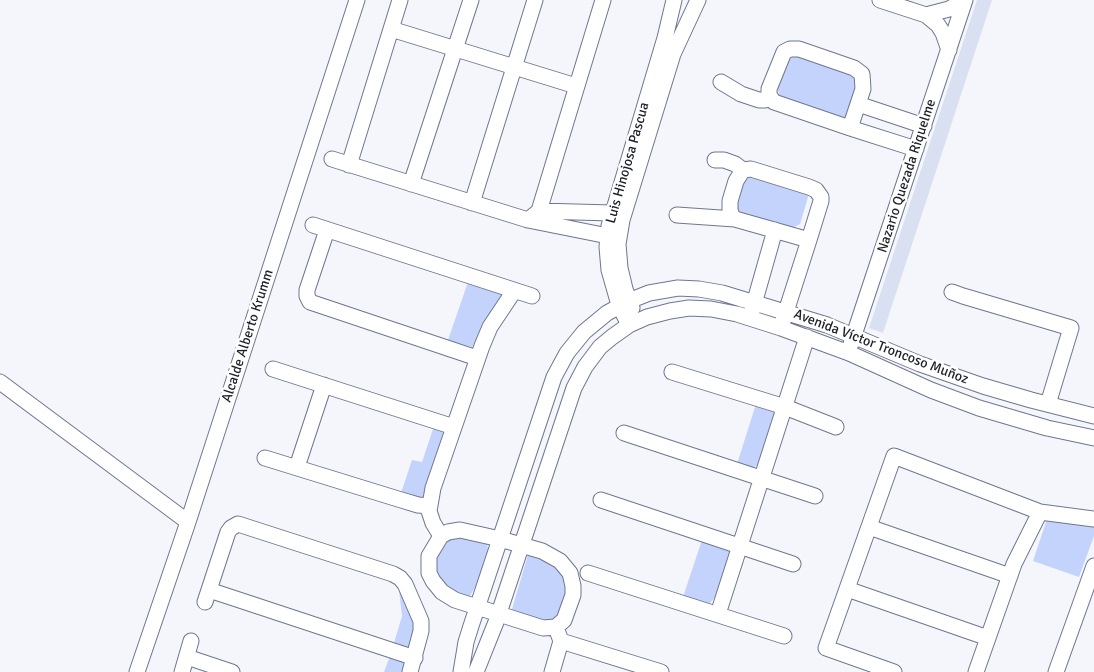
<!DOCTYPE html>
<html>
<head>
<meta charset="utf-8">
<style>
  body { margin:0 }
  canvas { display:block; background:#f4f6fb }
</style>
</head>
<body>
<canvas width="1094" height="672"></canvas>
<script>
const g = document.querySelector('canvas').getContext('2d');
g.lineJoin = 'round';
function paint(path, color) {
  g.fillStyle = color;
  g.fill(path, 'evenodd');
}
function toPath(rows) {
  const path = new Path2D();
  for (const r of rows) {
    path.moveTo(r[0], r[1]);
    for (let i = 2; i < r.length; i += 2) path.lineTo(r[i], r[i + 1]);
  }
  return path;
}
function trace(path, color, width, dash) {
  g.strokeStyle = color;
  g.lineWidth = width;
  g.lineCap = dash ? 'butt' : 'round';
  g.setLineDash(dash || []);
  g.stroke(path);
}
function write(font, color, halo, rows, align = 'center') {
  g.font = font + ' Signika,sans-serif';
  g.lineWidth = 5;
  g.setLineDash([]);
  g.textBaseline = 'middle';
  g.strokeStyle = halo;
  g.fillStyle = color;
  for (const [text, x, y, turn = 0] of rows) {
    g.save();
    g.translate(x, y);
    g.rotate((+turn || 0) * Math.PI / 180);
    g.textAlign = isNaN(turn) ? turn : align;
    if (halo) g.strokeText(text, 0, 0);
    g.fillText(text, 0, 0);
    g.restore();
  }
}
paint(toPath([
  [792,55,849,74,859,81,847,119,781,98,777,88,786,62],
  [752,175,806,192,808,197,800,224,791,229,739,213,736,209,741,180],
  [468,282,505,293,472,347,448,340],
  [756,404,775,411,776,416,759,465,752,468,737,464],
  [434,426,445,430,427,494,422,497,416,498,401,493,412,460,422,462],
  [1047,519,1094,525,1094,536,1079,577,1033,561],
  [459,535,487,543,488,549,476,586,468,599,457,595,437,577,435,553,440,544],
  [702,540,732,551,717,595,708,605,683,597],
  [528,555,551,563,560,569,566,579,567,591,560,615,556,620,550,621,516,614,512,609],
  [399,590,416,627,410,646,405,648,394,643,402,616],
  [390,656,404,662,405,666,403,672,384,672]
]), '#c4d3fb');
paint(toPath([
  [977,0,992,0,883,333,869,328]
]), '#d9e0f1');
const minor = toPath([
  [880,0,926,15,938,25,943,33,949,50],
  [926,15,949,9,965,0],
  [391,29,576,86],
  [721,82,741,94,759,100,765,100,770,97],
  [858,104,924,126],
  [850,128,863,89,862,74,854,68,799,49,790,49,784,52,769,89,769,95,774,102,850,128,916,149],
  [332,159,528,220,608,236],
  [715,160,724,160,735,164,743,170],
  [349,165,400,0],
  [411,184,471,0],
  [472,203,535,0],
  [539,211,612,213],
  [677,215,735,219],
  [528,220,539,211,603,0],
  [313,225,532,296],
  [327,230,307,290,307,296,310,302,477,358],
  [952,292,963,296,1071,328,1048,404],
  [632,308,625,289,620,268,618,244,622,220,673,54,698,0],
  [752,311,775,230],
  [783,321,809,240,821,201,821,197,816,190,809,187,751,169,743,170,736,181,730,201,730,210,732,216,735,219,809,240],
  [629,325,619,305,609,270,607,247,609,226,665,38,674,0],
  [851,344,965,0],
  [273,369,454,427],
  [672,372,785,407,836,427],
  [0,382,188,522],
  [624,433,815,496],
  [265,458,398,499,418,505,430,506],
  [297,467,324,385],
  [601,500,793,564],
  [869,527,1010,576],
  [460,530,500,539,542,551,560,561,570,573,573,586,573,595,564,620,556,627,543,628,455,600,442,592,433,581,429,573,429,556,441,536,448,532,460,530],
  [441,536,433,523,429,511,433,488,482,346,490,327,514,291],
  [588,573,784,636],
  [847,589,988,638],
  [209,590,415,658],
  [205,602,228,532,231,528,238,524,393,574,400,578,405,584,421,621,421,631,410,672],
  [718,614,807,337],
  [561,641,661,672],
  [187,657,232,672],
  [137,672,188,522,357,0],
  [182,672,191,641],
  [461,672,466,642,471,626,554,377,567,353,584,332,607,313,629,301,649,293,678,288,699,289,722,293,827,325,920,364,983,386,1031,400,1094,416],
  [476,672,496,622,574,388,585,367,600,347,612,337,629,325,647,317,670,311,689,308,711,309,737,314,781,328,849,353,931,390,979,408,1047,428,1094,438],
  [552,672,561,641,558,633],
  [894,672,826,648,894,456,1040,512,1094,519],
  [976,672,1014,564,1040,512],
  [1056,672,1094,566]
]);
trace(minor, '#6e778e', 17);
trace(minor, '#fff', 15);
write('14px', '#1c1f29', '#fff', [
  ["Luis Hinojosa Pascua",628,163,-74],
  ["Nazario Quezada Riquelme",907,176,-72],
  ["Alcalde Alberto Krumm",248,336,-72],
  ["Avenida Víctor Troncoso Muñoz",881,347,21]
]);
</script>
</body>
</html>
